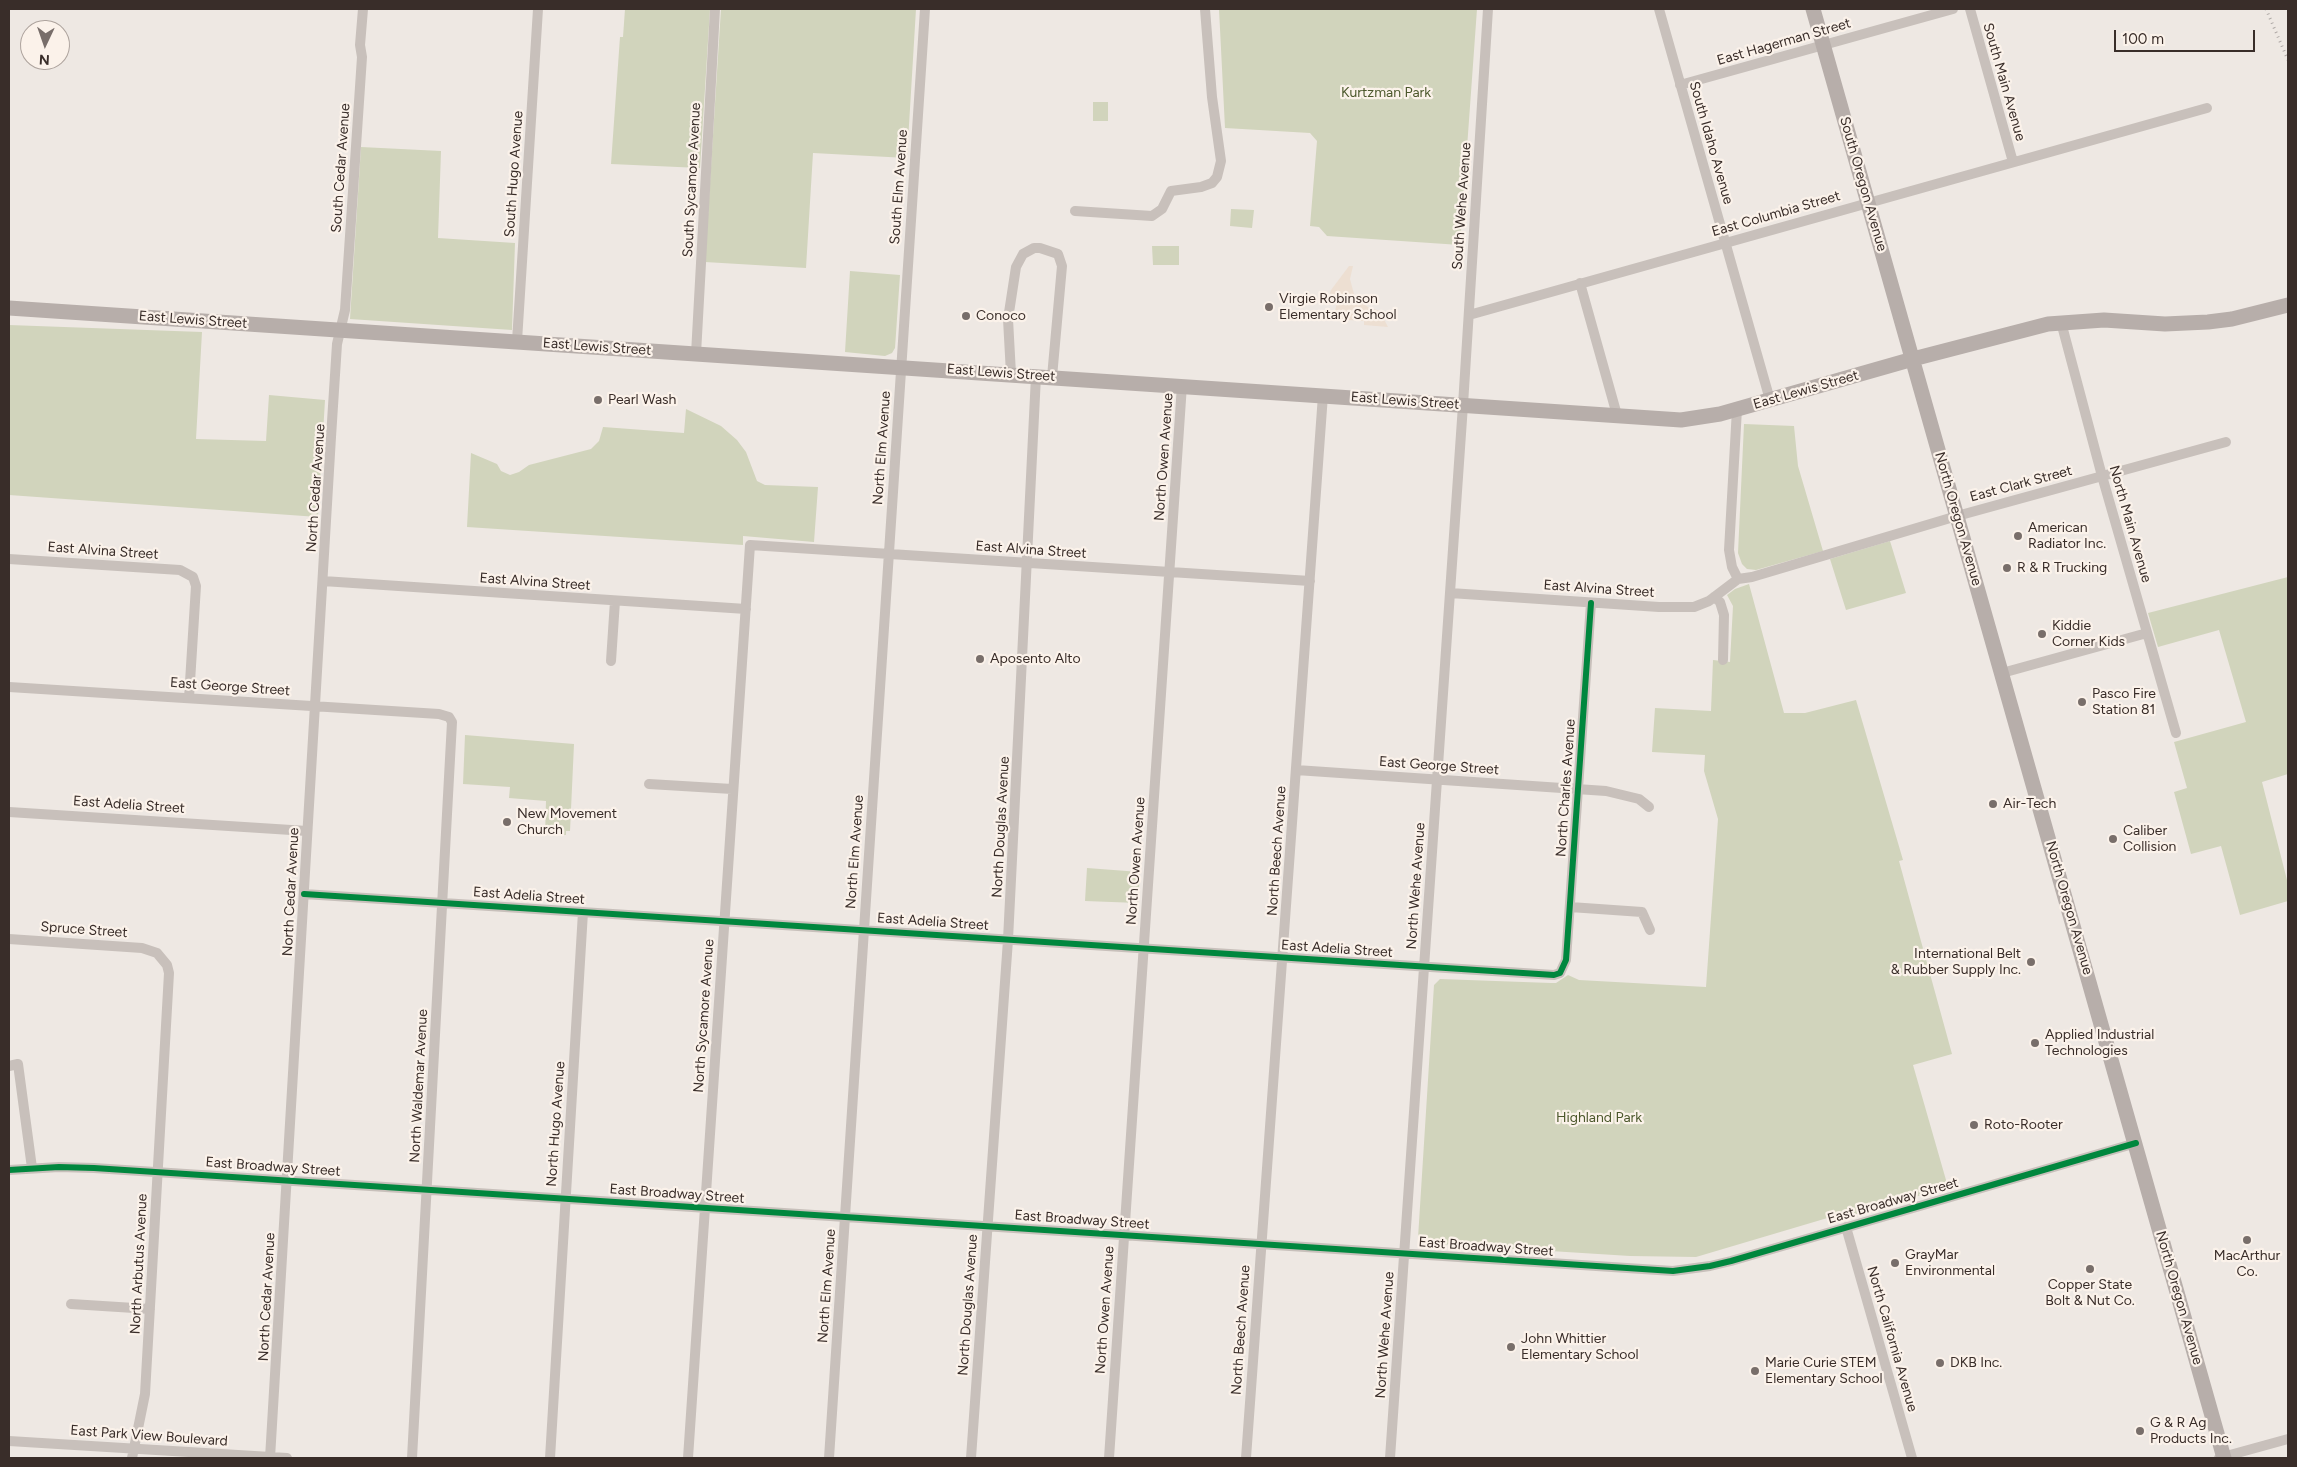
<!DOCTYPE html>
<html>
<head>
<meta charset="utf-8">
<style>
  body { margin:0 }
  #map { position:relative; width:2297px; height:1467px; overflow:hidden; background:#eee8e3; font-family:Figtree,sans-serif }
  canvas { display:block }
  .frame { position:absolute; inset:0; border:10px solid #392d29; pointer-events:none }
  .north { position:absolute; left:20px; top:20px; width:50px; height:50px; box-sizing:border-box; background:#fbf2ea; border:1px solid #ada39d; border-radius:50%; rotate:183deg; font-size:14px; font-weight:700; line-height:20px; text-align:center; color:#392d29 }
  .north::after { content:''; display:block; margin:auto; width:18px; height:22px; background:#786e6a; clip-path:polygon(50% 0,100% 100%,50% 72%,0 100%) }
  .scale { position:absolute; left:2114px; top:30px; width:141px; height:22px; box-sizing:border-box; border:2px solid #392d29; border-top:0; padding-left:6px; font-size:15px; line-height:18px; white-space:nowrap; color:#392d29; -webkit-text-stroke:4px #fbf2ea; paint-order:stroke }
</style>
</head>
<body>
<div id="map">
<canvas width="2297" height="1467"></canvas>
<div class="frame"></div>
<div class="north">N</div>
<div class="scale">100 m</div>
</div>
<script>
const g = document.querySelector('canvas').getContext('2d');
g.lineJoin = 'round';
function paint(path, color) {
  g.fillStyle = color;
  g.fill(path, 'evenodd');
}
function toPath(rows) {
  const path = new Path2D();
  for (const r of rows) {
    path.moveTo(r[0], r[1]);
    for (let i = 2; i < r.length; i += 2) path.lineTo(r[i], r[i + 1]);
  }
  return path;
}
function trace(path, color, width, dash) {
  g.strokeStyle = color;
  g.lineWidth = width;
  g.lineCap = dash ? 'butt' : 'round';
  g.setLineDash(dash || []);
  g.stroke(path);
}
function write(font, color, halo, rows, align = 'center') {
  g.font = font + ' Figtree,sans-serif';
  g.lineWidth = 4.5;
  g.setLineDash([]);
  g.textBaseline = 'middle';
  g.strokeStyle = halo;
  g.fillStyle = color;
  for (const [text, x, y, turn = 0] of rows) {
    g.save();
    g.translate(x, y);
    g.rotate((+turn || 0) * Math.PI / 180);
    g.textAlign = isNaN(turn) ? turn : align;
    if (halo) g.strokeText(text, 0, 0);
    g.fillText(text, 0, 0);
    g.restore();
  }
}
paint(toPath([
  [625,9,710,9,700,168,611,164,620,37,623,37],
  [721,9,916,9,907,158,813,153,806,268,705,262],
  [1219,9,1477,9,1460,245,1327,236,1319,227,1310,226,1317,141,1310,133,1225,128],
  [1093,102,1108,102,1108,121,1093,121],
  [361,147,441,151,438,238,515,243,512,330,350,319],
  [1231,209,1254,210,1252,228,1230,226],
  [1152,246,1179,246,1179,265,1153,265],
  [850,271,900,275,895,348,892,353,885,356,845,352],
  [9,325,202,332,196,439,266,441,269,395,325,400,318,517,9,495],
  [686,409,721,426,737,440,746,452,757,481,765,485,818,487,814,542,743,536,743,545,467,527,471,453,497,464,501,471,510,475,519,472,529,465,591,449,599,441,603,427,684,433],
  [1744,424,1794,426,1798,466,1823,551,1756,570,1747,569,1742,564,1738,553],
  [1890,541,1906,593,1846,610,1830,559],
  [2288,577,2288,774,2262,782,2288,884,2288,901,2240,915,2221,846,2191,854,2174,792,2187,788,2174,742,2246,722,2219,630,2158,647,2148,613],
  [1749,584,1784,713,1805,713,1856,700,1903,860,1899,861,1952,1054,1913,1065,1948,1187,1860,1214,1855,1214,1851,1211,1696,1257,1630,1256,1423,1243,1418,1238,1434,985,1440,979,1551,983,1556,983,1568,975,1579,980,1706,987,1718,819,1704,771,1705,755,1652,752,1655,708,1711,711,1713,660,1730,662,1733,606,1727,595,1735,589],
  [465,735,574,744,570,831,566,831,566,835,545,834,546,801,509,798,510,787,463,784],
  [1087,868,1140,872,1138,903,1085,901]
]), '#d1d4bc');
paint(toPath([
  [1349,266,1353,266,1350,279,1354,294,1368,307,1380,311,1388,327,1364,325,1364,321,1333,319,1337,303,1330,293,1331,290]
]), '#eddfd2');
trace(toPath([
  [1659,9,1770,400],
  [1970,9,2013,162],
  [1680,85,1953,9],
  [1075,211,1152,216,1162,209,1171,191,1201,187,1212,183,1217,177,1221,161,1212,97,1205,9],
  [1580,283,1617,415],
  [1469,315,2207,108],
  [2061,322,2102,476,2176,733],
  [517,341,538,9],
  [696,354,715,9],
  [1011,374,1008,319,1016,267,1023,254,1034,248,1040,248,1058,254,1062,266,1052,377],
  [1737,409,1729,550,1732,567,1738,579],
  [9,559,180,570,193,577,196,586,189,698],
  [323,581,746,609],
  [1450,593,1659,607,1694,607,1709,601,1738,579,1752,577,1957,516,2226,442],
  [1714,597,1720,602,1724,615,1723,660],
  [611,661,615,601],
  [2002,673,2147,633],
  [9,687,439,714,449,717,452,722,412,1458],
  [1296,770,1606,791,1639,799,1649,807],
  [649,784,732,789],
  [9,812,307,831],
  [304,894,1554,975,1560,973,1566,960,1591,603],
  [1570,907,1642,912,1650,930],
  [9,939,142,948,157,953,167,965,169,973,145,1394,132,1458],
  [9,1066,18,1064,32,1168],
  [9,1170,59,1167,94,1168,1673,1271,1710,1266,1731,1261,2136,1143],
  [1846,1227,1912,1458],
  [71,1304,150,1309],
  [9,1441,287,1458],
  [270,1458,331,437,337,344,345,310,362,57,360,45,363,9],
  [550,1458,583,912],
  [688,1458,750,545,1310,581],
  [829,1458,925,9],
  [971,1458,1008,940,1036,376],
  [1109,1458,1182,385],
  [1246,1458,1323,395],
  [1390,1458,1463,405,1488,9],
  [2219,1458,2288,1439]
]), '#c8c0bb', 10);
trace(toPath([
  [1813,9,2224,1458],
  [9,308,1681,420,1720,414,1913,359,2048,324,2104,320,2165,324,2208,322,2232,319,2288,305]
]), '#b7aeaa', 15);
trace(toPath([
  [2266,9,2288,60]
]), '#afa9a6', 3, [1, 4]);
trace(toPath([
  [304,894,1554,975,1560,973,1566,960,1591,603],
  [9,1170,59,1167,94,1168,1673,1271,1710,1266,1731,1261,2136,1143]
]), '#00873e', 6);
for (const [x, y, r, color] of [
  [1269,307,5,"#786e6a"],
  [966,316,5,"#786e6a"],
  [598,400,5,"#786e6a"],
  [2018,536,5,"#786e6a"],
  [2007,568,5,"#786e6a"],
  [2042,634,5,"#786e6a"],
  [980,659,5,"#786e6a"],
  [2082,702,5,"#786e6a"],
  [1993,804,5,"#786e6a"],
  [507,822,5,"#786e6a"],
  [2113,839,5,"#786e6a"],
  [2031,962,5,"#786e6a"],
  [2035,1043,5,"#786e6a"],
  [1974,1125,5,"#786e6a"],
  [2247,1240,5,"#786e6a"],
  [1895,1263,5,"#786e6a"],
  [2090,1269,5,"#786e6a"],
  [1511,1347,5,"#786e6a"],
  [1940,1363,5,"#786e6a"],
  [1755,1371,5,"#786e6a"],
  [2140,1431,5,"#786e6a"]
]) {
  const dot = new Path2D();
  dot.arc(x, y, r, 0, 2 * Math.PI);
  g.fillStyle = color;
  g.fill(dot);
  trace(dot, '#fbf2ea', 2);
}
write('14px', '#392d29', '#fbf2ea', [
  ["East Hagerman Street",1784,42,-16],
  ["South Main Avenue",2004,82,74],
  ["South Idaho Avenue",1711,143,74],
  ["South Cedar Avenue",341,168,-86],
  ["South Hugo Avenue",514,174,-86],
  ["South Sycamore Avenue",692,180,-87],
  ["South Oregon Avenue",1863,184,74],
  ["South Elm Avenue",899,187,-86],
  ["South Wehe Avenue",1462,206,-86],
  ["East Columbia Street",1776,214,-16],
  ["East Lewis Street",193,320,4],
  ["East Lewis Street",597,347,4],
  ["East Lewis Street",1001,373,4],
  ["East Lewis Street",1806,390,-16],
  ["East Lewis Street",1405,401,4],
  ["North Elm Avenue",882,448,-86],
  ["North Owen Avenue",1164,457,-86],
  ["East Clark Street",2021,484,-15],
  ["North Cedar Avenue",316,488,-86],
  ["North Oregon Avenue",1958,519,74],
  ["North Main Avenue",2130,524,74],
  ["East Alvina Street",1031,550,4],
  ["East Alvina Street",103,551,4],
  ["East Alvina Street",535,582,4],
  ["East Alvina Street",1599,589,4],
  ["East George Street",230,687,4],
  ["East George Street",1439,766,4],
  ["North Charles Avenue",1566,788,-86],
  ["East Adelia Street",129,805,4],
  ["North Douglas Avenue",1001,827,-87],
  ["North Beech Avenue",1277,851,-86],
  ["North Elm Avenue",855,852,-86],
  ["North Owen Avenue",1136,861,-86],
  ["North Wehe Avenue",1416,886,-86],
  ["North Cedar Avenue",291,892,-87],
  ["East Adelia Street",529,896,4],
  ["North Oregon Avenue",2069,908,74],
  ["East Adelia Street",933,922,4],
  ["Spruce Street",84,930,4],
  ["East Adelia Street",1337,949,4],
  ["North Sycamore Avenue",704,1016,-86],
  ["North Waldemar Avenue",419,1086,-87],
  ["North Hugo Avenue",556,1124,-86],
  ["East Broadway Street",273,1167,4],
  ["East Broadway Street",677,1194,4],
  ["East Broadway Street",1893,1201,-16],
  ["East Broadway Street",1082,1220,4],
  ["East Broadway Street",1486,1247,4],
  ["North Arbutus Avenue",139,1264,-87],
  ["North Elm Avenue",827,1286,-86],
  ["North Cedar Avenue",267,1297,-87],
  ["North Oregon Avenue",2179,1298,74],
  ["North Douglas Avenue",968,1305,-86],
  ["North Owen Avenue",1105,1310,-86],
  ["North Beech Avenue",1241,1330,-86],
  ["North Wehe Avenue",1385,1335,-86],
  ["North California Avenue",1892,1339,74],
  ["East Park View Boulevard",149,1436,4]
]);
write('14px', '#4c582c', '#fbf2ea', [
  ["Kurtzman Park",1386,93],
  ["Highland Park",1599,1118]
]);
write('14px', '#392d29', '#fbf2ea', [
  ["Virgie Robinson",1279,299],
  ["Elementary School",1279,315],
  ["Conoco",976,316],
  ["Pearl Wash",608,400],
  ["American",2028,528],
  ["Radiator Inc.",2028,544],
  ["R & R Trucking",2017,568],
  ["Kiddie",2052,626],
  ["Corner Kids",2052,642],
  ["Aposento Alto",990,659],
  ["Pasco Fire",2092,694],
  ["Station 81",2092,710],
  ["Air-Tech",2003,804],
  ["New Movement",517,814],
  ["Church",517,830],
  ["Caliber",2123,831],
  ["Collision",2123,847],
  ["International Belt",2021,954,"right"],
  ["& Rubber Supply Inc.",2021,970,"right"],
  ["Applied Industrial",2045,1035],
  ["Technologies",2045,1051],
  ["Roto-Rooter",1984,1125],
  ["GrayMar",1905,1255],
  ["Environmental",1905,1271],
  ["MacArthur",2247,1256,"center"],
  ["Co.",2247,1272,"center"],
  ["Copper State",2090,1285,"center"],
  ["Bolt & Nut Co.",2090,1301,"center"],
  ["John Whittier",1521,1339],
  ["Elementary School",1521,1355],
  ["Marie Curie STEM",1765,1363],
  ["Elementary School",1765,1379],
  ["DKB Inc.",1950,1363],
  ["G & R Ag",2150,1423],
  ["Products Inc.",2150,1439]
], 'left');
</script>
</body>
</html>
